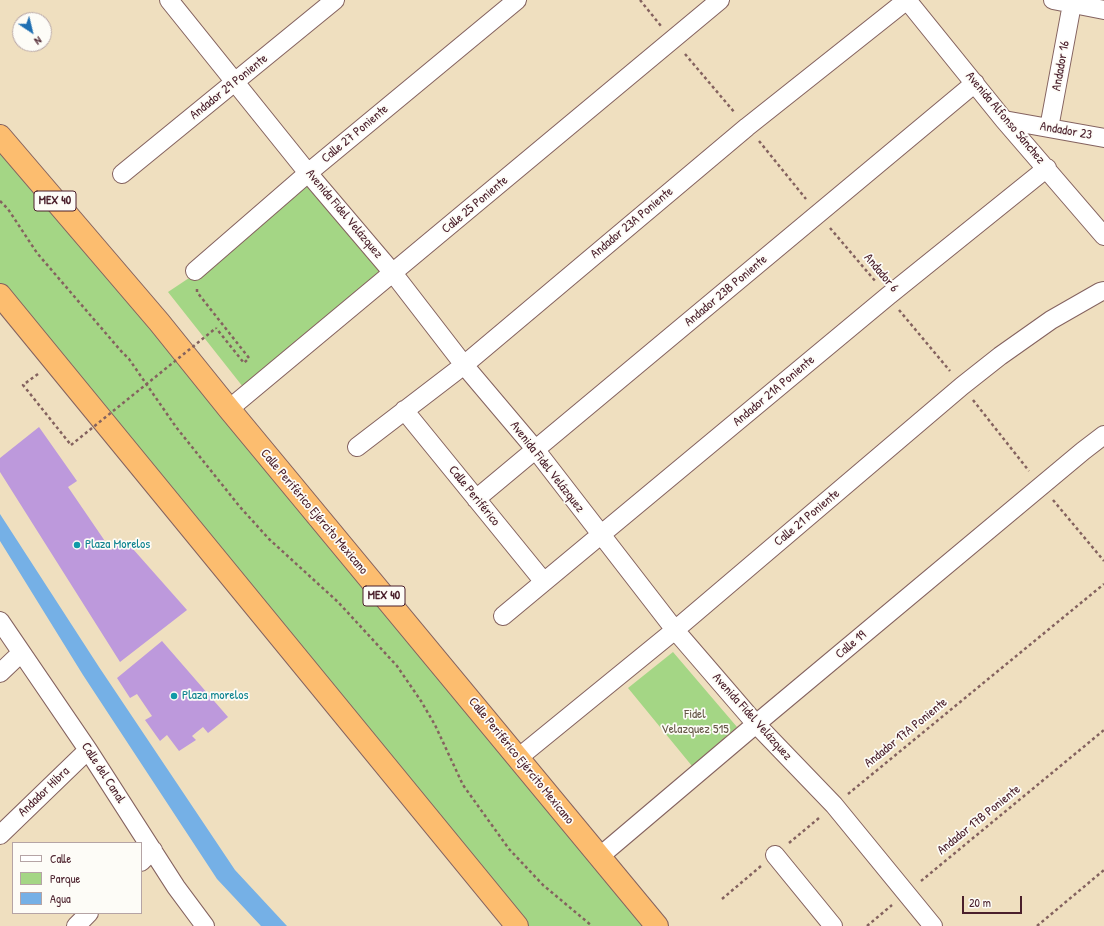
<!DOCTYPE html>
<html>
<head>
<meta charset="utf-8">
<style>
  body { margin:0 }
  #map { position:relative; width:1104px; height:926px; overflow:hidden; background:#efdfbf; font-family:"Patrick Hand",sans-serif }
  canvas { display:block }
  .legend { position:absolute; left:12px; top:842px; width:130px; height:72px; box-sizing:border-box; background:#fdfcf7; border:1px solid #b5a4a5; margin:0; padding:5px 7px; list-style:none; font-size:12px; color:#4a1f2b }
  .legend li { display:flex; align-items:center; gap:8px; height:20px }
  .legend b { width:20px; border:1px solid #b5a4a5 }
  .north { position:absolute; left:12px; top:12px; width:40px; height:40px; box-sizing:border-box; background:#fdfcf7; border:1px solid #b5a4a5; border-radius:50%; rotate:145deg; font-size:11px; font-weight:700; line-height:16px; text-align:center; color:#4a1f2b }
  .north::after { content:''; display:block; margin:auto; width:14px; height:18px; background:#1f6fb2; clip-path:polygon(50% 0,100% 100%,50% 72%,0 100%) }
  .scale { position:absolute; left:962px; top:896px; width:60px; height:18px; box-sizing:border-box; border:2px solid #4a1f2b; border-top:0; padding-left:5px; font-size:12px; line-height:14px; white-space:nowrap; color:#4a1f2b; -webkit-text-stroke:3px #fdfcf7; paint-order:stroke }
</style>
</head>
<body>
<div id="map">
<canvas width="1104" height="926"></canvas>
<ul class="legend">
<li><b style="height:5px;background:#fff"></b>Calle</li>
<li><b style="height:11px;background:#a4d685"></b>Parque</li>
<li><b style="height:11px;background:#75b0e6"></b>Agua</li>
</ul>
<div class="north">N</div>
<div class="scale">20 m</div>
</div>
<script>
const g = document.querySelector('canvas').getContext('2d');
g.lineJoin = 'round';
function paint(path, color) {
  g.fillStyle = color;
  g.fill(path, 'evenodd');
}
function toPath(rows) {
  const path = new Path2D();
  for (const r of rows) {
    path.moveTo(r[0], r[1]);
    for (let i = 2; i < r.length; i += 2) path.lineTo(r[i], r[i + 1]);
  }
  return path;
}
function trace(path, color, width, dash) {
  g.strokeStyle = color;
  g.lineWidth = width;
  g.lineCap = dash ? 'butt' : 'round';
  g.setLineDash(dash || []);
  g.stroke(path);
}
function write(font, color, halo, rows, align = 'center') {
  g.font = font + ' "Patrick Hand",sans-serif';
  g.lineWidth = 3.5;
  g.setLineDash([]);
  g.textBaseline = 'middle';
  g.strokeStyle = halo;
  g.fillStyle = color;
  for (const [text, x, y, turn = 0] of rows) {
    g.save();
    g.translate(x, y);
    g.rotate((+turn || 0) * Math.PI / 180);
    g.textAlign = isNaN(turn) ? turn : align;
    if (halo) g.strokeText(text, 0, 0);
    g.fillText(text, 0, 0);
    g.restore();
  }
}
paint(toPath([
  [0,143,655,926,525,926,0,289],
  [309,176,391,272,247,392,168,292,198,272],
  [673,652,737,727,692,766,628,688]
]), '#a4d685');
paint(toPath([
  [0,514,99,667,235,870,287,926,261,926,217,879,83,675,0,541]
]), '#75b0e6');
paint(toPath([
  [39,427,77,481,68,487,111,550,125,540,187,610,120,662,0,472,0,458],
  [162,641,228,717,208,733,203,727,192,736,196,740,179,751,167,735,160,741,145,720,152,716,137,694,130,698,117,678]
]), '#bd99dc');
const street = toPath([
  [169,0,308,173,393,273,464,365,535,449,675,630,756,724,834,805,933,926],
  [907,0,1004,120,1104,236],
  [1053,0,1104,10],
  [1004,120,1104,138],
  [1049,128,1072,4],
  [122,174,335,0],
  [195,271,308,173,517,0],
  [229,409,720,0],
  [404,410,544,582],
  [357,447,464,365,747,127,907,0],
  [476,499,975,83],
  [503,616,888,296,1047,168],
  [0,621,88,750,176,887,205,926],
  [0,673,21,653],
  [518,758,675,630,962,386,1000,356,1051,320,1100,292,1104,291],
  [0,835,88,750],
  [775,855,833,926],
  [599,857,756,724,1083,451,1104,435],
  [141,862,153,850],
  [76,926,89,913]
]);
const highway = toPath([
  [0,136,159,322,229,409,657,926],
  [0,295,517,926]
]);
trace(street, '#84625f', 20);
trace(highway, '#84625f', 24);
trace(toPath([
  [640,0,661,26],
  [685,54,735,113],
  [759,141,806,199],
  [0,201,8,209,37,253,121,351,129,359,176,427,240,507,269,539,338,602,397,666,421,701,435,725,463,785,509,849,543,885,592,926],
  [830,228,876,282],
  [197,289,197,292,249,358,244,363,216,328],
  [899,310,950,371],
  [38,374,23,385,71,445],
  [973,400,1029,471],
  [1053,500,1104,561],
  [848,794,1104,584],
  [789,843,819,818],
  [921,881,1104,730],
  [722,899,761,866],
  [867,926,892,905],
  [1037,926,1104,870]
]), '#84625f', 2.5, [3, 3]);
trace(street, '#fff', 18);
trace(highway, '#fcbd6f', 22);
trace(toPath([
  [71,445,216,328]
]), '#84625f', 2.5, [3, 3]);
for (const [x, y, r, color] of [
  [77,545,4,"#0f9aa8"],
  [174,696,4,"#0f9aa8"]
]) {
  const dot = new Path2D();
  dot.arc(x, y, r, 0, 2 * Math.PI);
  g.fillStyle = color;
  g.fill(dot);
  trace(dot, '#fdfcf7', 1.5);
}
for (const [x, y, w] of [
  [55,201,42],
  [384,596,42]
]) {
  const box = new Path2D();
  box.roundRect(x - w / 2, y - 10, w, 20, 3);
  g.fillStyle = '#fdfcf7';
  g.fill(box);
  trace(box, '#4a1f2b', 1);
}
write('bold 12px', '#4a1f2b', null, [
  ["MEX 40",55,201],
  ["MEX 40",384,596]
]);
write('13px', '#4a1f2b', '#fdfcf7', [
  ["Andador 16",1061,66,-80],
  ["Andador 29 Poniente",229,87,-39],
  ["Avenida Alfonso Sánchez",1005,118,50],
  ["Andador 23",1066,131,10],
  ["Calle 27 Poniente",355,134,-40],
  ["Calle 25 Poniente",475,205,-40],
  ["Avenida Fidel Velázquez",344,214,50],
  ["Andador 23A Poniente",632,223,-40],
  ["Andador 6",881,273,50],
  ["Andador 23B Poniente",726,291,-40],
  ["Andador 21A Poniente",774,391,-40],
  ["Avenida Fidel Velázquez",547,467,52],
  ["Calle Periférico",474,496,51],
  ["Calle Periférico Ejército Mexicano",314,512,50],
  ["Calle 21 Poniente",807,518,-40],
  ["Calle 19",851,645,-40],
  ["Avenida Fidel Velázquez",752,717,48],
  ["Andador 17A Poniente",906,733,-39],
  ["Calle Periférico Ejército Mexicano",521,761,51],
  ["Calle del Canal",103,773,57],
  ["Andador Hibra",44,792,-44],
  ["Andador 17B Poniente",979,820,-39]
]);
write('13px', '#0d838f', '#fdfcf7', [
  ["Plaza Morelos",85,545],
  ["Plaza morelos",182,696]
], 'left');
write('13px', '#655646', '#fdfcf7', [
  ["Fidel",695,715],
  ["Velazquez 515",695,730]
]);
</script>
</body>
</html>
